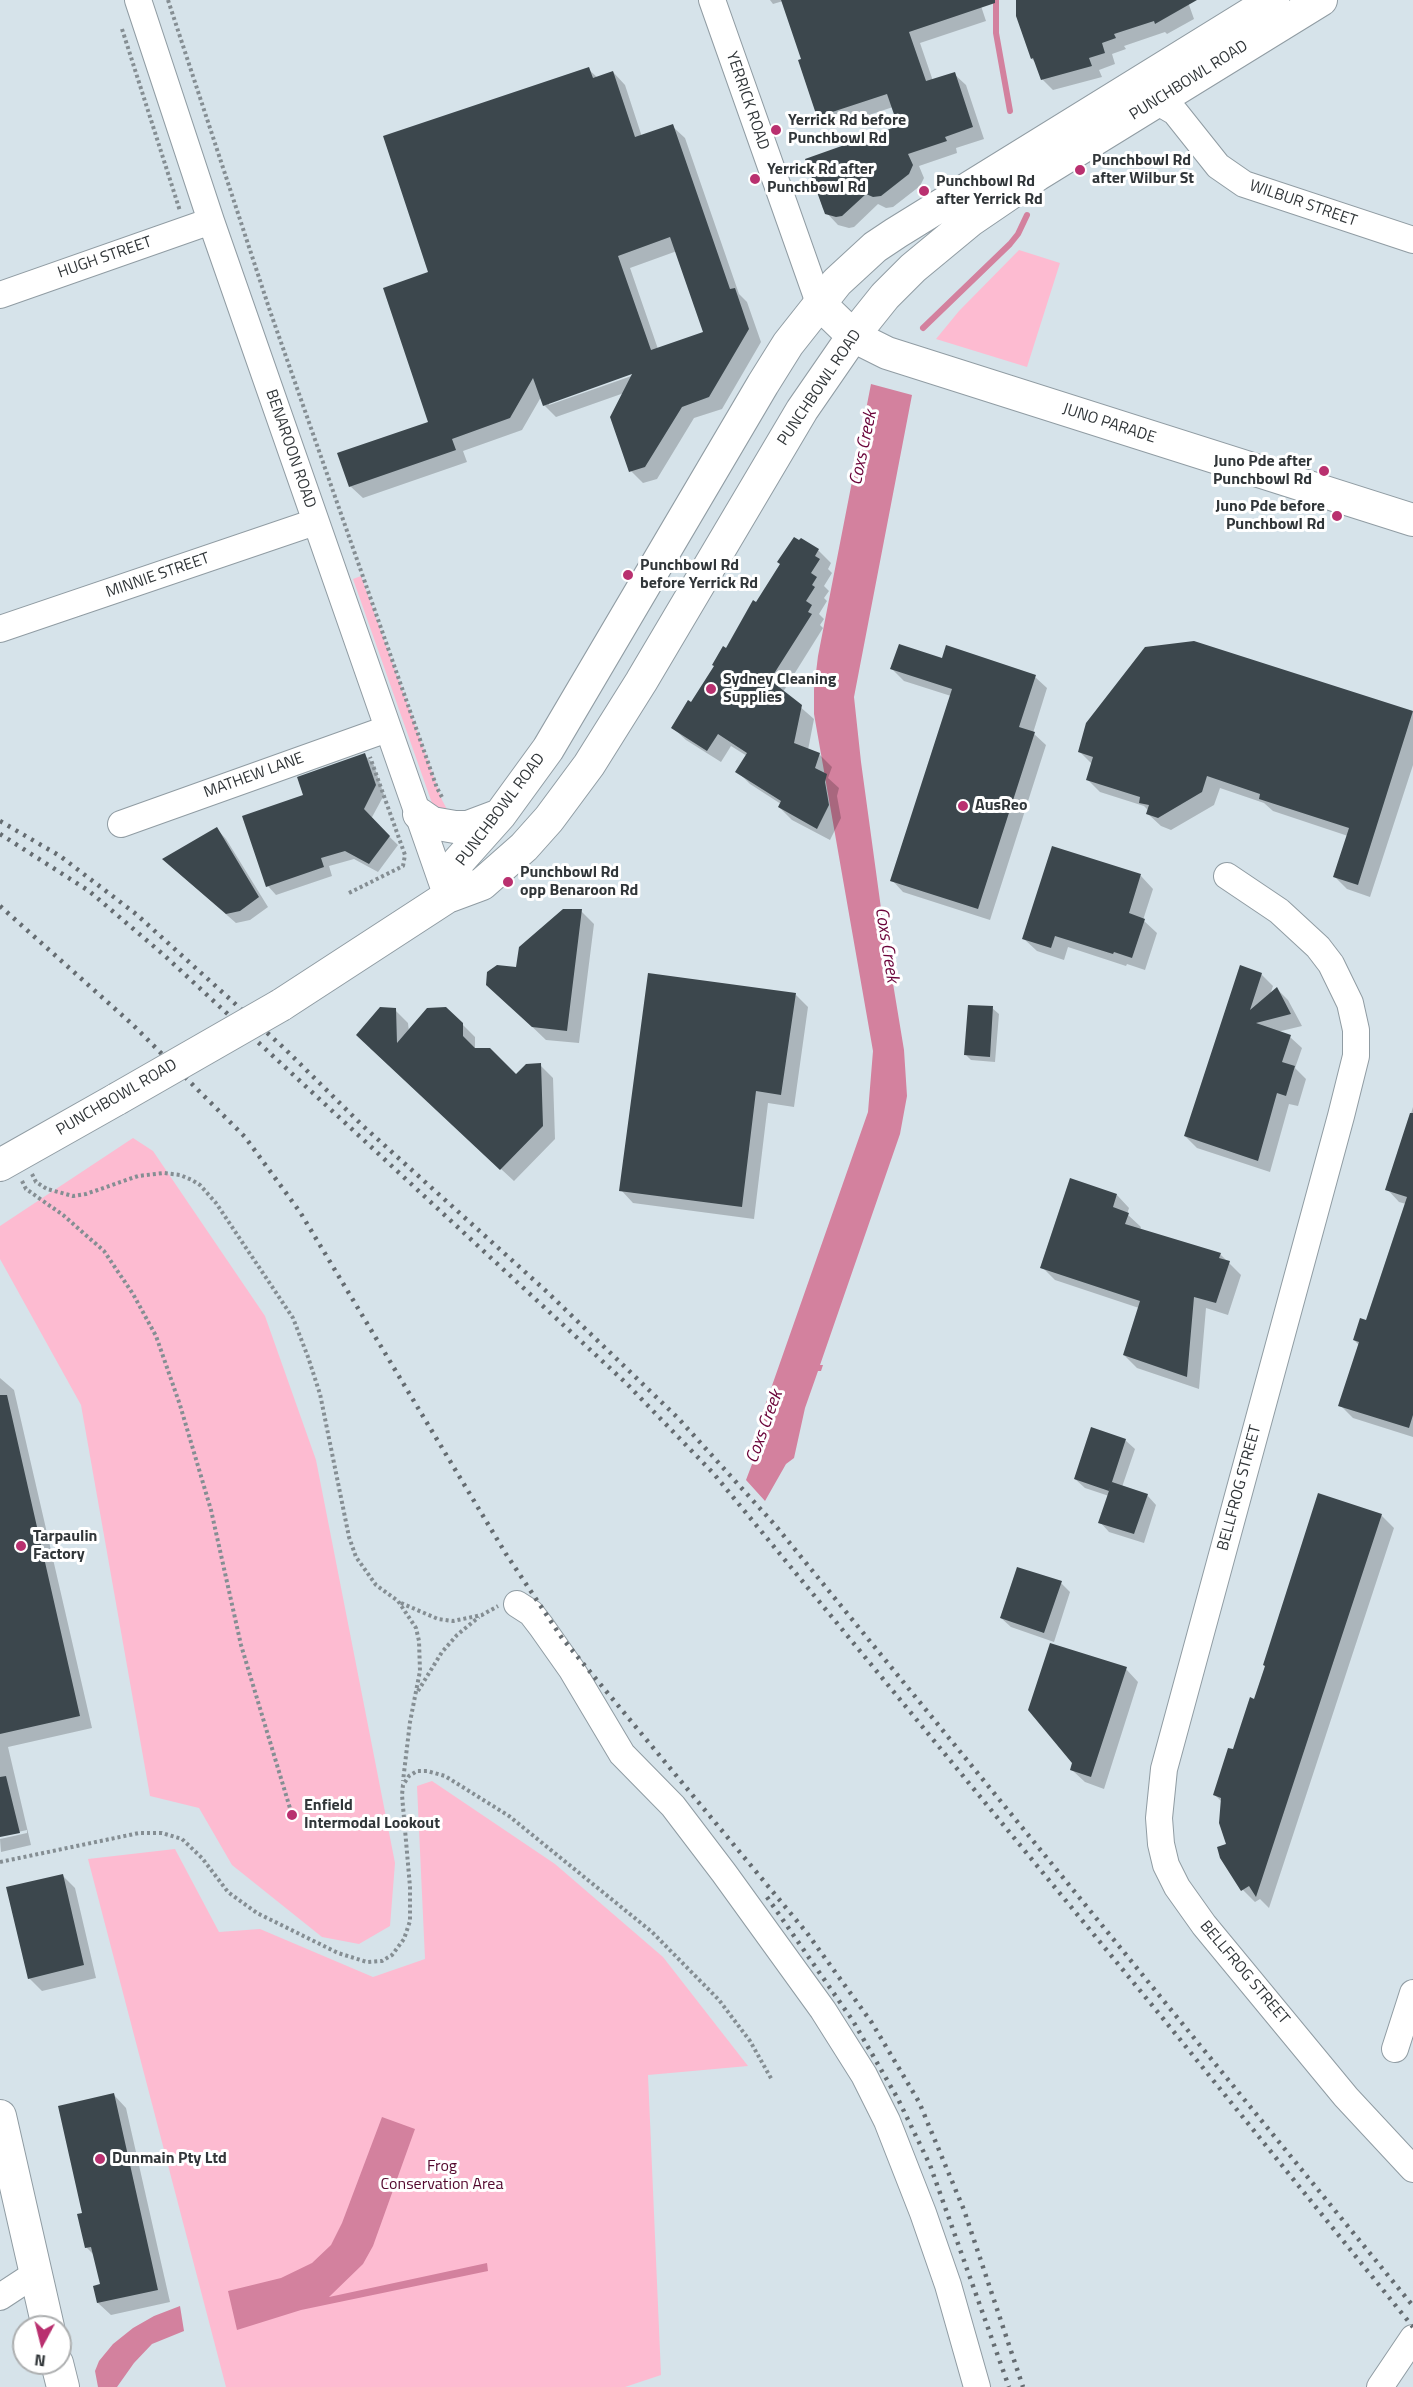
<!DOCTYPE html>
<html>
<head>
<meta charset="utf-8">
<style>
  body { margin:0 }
  #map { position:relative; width:1413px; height:2387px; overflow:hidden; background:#d6e3ea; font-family:"Titillium Web",sans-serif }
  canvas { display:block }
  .north { position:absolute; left:12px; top:2315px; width:60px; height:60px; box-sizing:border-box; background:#fff; border:2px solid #adafb0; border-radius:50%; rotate:187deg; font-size:16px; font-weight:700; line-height:24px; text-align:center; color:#313639 }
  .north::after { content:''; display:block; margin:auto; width:21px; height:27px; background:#b9306f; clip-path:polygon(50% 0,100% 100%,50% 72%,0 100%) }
</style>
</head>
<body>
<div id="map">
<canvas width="1413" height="2387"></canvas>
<div class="north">N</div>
</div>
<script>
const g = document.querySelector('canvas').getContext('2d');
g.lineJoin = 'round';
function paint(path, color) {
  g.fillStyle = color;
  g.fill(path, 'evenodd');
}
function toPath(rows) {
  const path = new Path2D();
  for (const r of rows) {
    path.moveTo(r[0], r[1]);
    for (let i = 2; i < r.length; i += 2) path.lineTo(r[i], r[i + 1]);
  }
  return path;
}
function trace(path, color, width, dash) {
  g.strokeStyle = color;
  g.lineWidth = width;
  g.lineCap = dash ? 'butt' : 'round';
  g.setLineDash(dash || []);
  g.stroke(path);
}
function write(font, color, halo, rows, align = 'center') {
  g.font = font + ' "Titillium Web",sans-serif';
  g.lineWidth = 6;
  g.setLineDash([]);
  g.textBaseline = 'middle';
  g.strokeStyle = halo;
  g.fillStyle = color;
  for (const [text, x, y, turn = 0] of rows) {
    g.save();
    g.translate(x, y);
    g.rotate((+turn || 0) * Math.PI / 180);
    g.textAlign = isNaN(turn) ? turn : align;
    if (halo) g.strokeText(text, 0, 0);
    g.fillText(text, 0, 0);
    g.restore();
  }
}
paint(toPath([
  [1019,250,1060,263,1027,367,936,339,959,311],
  [361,576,442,800,450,815,433,806,353,579],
  [133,1138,153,1151,265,1316,316,1460,395,1863,390,1926,359,1944,322,1937,232,1865,199,1808,150,1796,81,1405,0,1259,0,1226],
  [432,1781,555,1864,663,1957,748,2066,648,2075,661,2375,625,2387,226,2387,88,1859,175,1849,219,1932,260,1929,373,1977,425,1959,417,1786]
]), '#fdbbd1');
paint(toPath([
  [871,384,912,395,854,697,861,762,883,923,904,1050,907,1096,900,1134,820,1365,823,1365,821,1371,818,1371,805,1408,794,1458,786,1464,765,1501,746,1480,760,1443,761,1417,868,1112,873,1051,814,714,814,689,818,656],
  [382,2117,415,2129,373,2246,363,2264,329,2297,487,2263,488,2271,301,2310,237,2330,228,2291,281,2278,312,2263,331,2245,342,2223],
  [180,2306,184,2331,152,2344,134,2363,117,2387,98,2387,95,2371,99,2361,113,2344,133,2328,154,2316]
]), '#d3819e');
paint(toPath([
  [770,0,979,0,986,21,920,43,933,81,954,74,966,85,984,139,956,148,957,153,919,166,924,178,920,186,893,207,886,208,878,204,854,227,849,228,838,225,823,209,807,160,900,127,893,107,830,128,818,116,803,60,783,1,773,4],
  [1019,0,1191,0,1188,2,1194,19,1167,34,1165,32,1124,46,1126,49,1112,54,1115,64,1099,70,1102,77,1053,90,1042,79,1036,63,1032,59,1018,16],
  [588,69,598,78,613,72,625,85,642,137,672,126,685,138,739,294,747,302,761,342,722,409,694,418,657,479,643,483,631,471,624,393,556,417,544,405,541,397,522,430,463,451,467,462,363,498,350,486,430,423,430,272],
  [677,251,705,333,658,349,630,268],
  [639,370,640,373,549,405,549,402],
  [801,540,818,550,831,563,828,569,832,573,824,586,829,591,824,598,827,601,819,614,824,619,820,625,823,628,783,692,814,719,808,750,819,754,832,767,828,778,839,788,837,796,841,818,830,840,792,820,779,807,781,804,750,784,737,771,747,756,731,746,721,762,686,740,673,728,692,704],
  [1193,643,1413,712,1413,765,1370,897,1347,889,1334,876,1348,836,1273,811,1264,803,1220,788,1214,805,1171,830,1161,826,1148,814,1149,811,1144,806,1100,792,1087,779,1092,764,1080,752],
  [947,647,1035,677,1047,688,1033,733,1046,745,990,920,903,892,892,880,951,696,904,681,892,669,943,660],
  [364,755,373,763,384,795,371,819,398,845,378,872,354,859,329,866,332,876,276,895,268,886,305,796],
  [217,829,226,839,268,907,250,920,236,923,164,860],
  [1053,848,1141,876,1153,889,1143,920,1157,933,1145,970,1127,964,1126,966,1068,947,1064,960,1037,951,1024,939],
  [581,911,594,924,579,1043,546,1040,501,997,517,968],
  [1261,974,1273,986,1270,995,1277,989,1288,1000,1302,1026,1277,1032,1290,1037,1302,1048,1295,1068,1306,1079,1298,1106,1289,1104,1270,1172,1197,1148,1185,1136],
  [796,995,808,1007,794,1107,768,1103,754,1219,633,1203,621,1190],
  [992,1008,999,1014,995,1062,971,1060,965,1054],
  [395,1010,408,1023,409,1032,462,1024,475,1037,475,1050,516,1076,540,1065,553,1078,555,1139,514,1181,370,1048],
  [1413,1107,1413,1437,1353,1418,1340,1405,1359,1345,1354,1340,1367,1322,1406,1204,1399,1202,1387,1189],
  [1117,1195,1129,1208,1127,1214,1141,1227,1140,1230,1220,1254,1241,1275,1228,1315,1206,1308,1199,1389,1137,1368,1124,1355,1139,1308,1055,1280,1042,1267],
  [0,1378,14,1390,92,1728,8,1747,31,1845,1,1852,0,1839,27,1833,27,1830,0,1836],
  [1125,1440,1135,1449,1122,1487,1147,1495,1156,1505,1144,1543,1109,1532,1100,1522,1109,1496,1085,1488,1075,1479],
  [1381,1515,1394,1528,1269,1908,1260,1899,1255,1902,1243,1890,1228,1845,1222,1802,1215,1795,1255,1700],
  [1061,1583,1070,1592,1054,1642,1011,1627,1001,1618],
  [1126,1669,1138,1682,1104,1789,1085,1782,1072,1770],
  [63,1876,75,1888,96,1978,42,1991,29,1978],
  [114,2095,126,2108,170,2302,111,2315,98,2303,101,2285,94,2255,86,2247]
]), '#0003');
trace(toPath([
  [996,0,996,33,1010,111],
  [923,328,1010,244,1018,234,1027,215]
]), '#d3819e', 6);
paint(toPath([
  [781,0,995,0,995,3,909,32,926,81,955,72,973,127,945,137,947,141,908,154,913,165,909,174,881,196,873,197,866,194,842,216,836,217,825,214,805,159,898,126,887,94,817,117,798,60,801,59],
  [1016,0,1197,0,1155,24,1154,21,1114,34,1116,38,1102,43,1105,53,1089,58,1092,66,1041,80,1033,58,1031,59,1016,16],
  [589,67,593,78,613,71,635,137,673,124,730,289,735,288,749,329,709,397,682,407,645,467,629,472,610,417,632,374,543,406,533,378,510,418,452,439,456,450,349,487,337,453,428,422,383,288,428,272,383,136],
  [670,237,703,332,651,350,618,256],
  [794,537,799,540,801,538,819,549,815,556,820,559,811,573,817,577,812,585,815,587,806,601,812,605,808,612,812,614,770,680,802,705,794,743,820,753,815,768,827,774,825,782,829,805,817,829,778,807,781,801,735,772,747,753,718,734,707,751,671,728,688,700,691,702,714,666,712,665,723,646,726,648,753,600,756,602,780,564,777,562],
  [1194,641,1413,711,1358,885,1333,877,1349,828,1259,799,1260,794,1207,776,1202,792,1158,818,1146,814,1149,805,1139,803,1140,797,1086,780,1093,757,1078,752,1086,723,1145,647],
  [899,644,942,658,946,645,1036,675,1019,727,1035,732,978,909,890,881,952,689,890,669],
  [365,753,376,785,364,809,390,836,369,864,345,851,321,858,324,867,266,887,242,816,303,795,297,777],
  [217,827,259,897,240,911,226,914,162,859],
  [1052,846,1141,874,1129,913,1145,919,1132,958,1114,952,1113,954,1055,936,1051,948,1022,939],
  [563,909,582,909,567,1031,532,1027,486,985,487,972,497,965,516,967,519,947],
  [1240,965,1262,973,1250,1010,1277,987,1291,1014,1256,1023,1291,1035,1282,1062,1295,1066,1286,1096,1277,1093,1258,1161,1184,1136],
  [648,973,796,993,781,1095,756,1091,742,1207,619,1191],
  [968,1005,993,1006,990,1057,964,1055],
  [380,1007,396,1008,397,1043,427,1008,446,1007,463,1023,463,1036,475,1048,490,1048,516,1074,526,1064,541,1063,543,1126,500,1170,356,1035],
  [1410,1113,1413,1113,1413,1415,1409,1428,1338,1406,1359,1342,1353,1340,1360,1318,1366,1320,1407,1197,1385,1190],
  [1070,1178,1117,1194,1113,1207,1129,1213,1125,1224,1221,1253,1219,1258,1230,1261,1216,1303,1194,1297,1187,1377,1123,1355,1140,1301,1040,1268],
  [0,1395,7,1395,80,1716,0,1734],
  [1091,1427,1126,1439,1109,1491,1074,1479],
  [1112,1482,1148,1494,1134,1534,1098,1523],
  [1318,1493,1382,1514,1256,1897,1249,1886,1241,1891,1220,1858,1217,1847,1226,1844,1219,1823,1221,1798,1213,1795,1228,1748,1233,1749,1250,1697,1254,1699,1265,1666,1263,1665],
  [1017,1567,1062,1581,1044,1633,1000,1618],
  [1050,1643,1127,1667,1091,1777,1070,1770,1072,1763,1028,1710],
  [6,1776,20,1833,0,1837,0,1777],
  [63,1874,84,1965,28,1979,6,1887],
  [114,2093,158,2290,97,2303,93,2286,100,2284,91,2247,85,2248,77,2214,82,2213,58,2106]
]), '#3c474d');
const minor = toPath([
  [138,0,211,221,447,897],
  [712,0,819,303],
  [1153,103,1163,105,1175,112,1218,166,1244,184,1413,240],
  [0,295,211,221],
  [0,629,315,522],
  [121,824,387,729],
  [1227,876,1279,911,1318,947,1331,964,1350,1003,1356,1030,1356,1056,1341,1116,1164,1769,1159,1818,1161,1844,1166,1865,1177,1887,1204,1925,1346,2097,1413,2169],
  [517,1604,531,1613,541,1626,572,1670,622,1754,673,1806,724,1873,823,2010,864,2075,887,2121,923,2213,948,2285,977,2387],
  [1395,2049,1413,1993],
  [0,2297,35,2274],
  [1380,2387,1413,2338]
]);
const major = toPath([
  [819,303,853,336,887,353,1413,520],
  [419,814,432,823,455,827,468,827,500,815],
  [447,897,458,862,500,815,548,749,763,384,788,344,837,282,875,247,896,233,1273,0],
  [281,1005,447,897,482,884,524,847,549,819,589,765,641,682,802,410,853,336,885,296,913,268,971,220,1037,175,1321,0],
  [0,1165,117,1099],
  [0,2116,48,2327],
  [57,2363,63,2387]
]);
trace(minor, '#909ca3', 28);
trace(major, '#909ca3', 34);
trace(toPath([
  [168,0,270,311,437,788,443,799],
  [122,29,180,211],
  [349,893,403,866,405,855,370,757],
  [32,1174,36,1182,47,1189,73,1196,86,1194,138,1176,164,1173,180,1175,192,1180,200,1185,216,1203,293,1318,308,1357,320,1394,349,1537,356,1557,376,1585,398,1601,416,1628,419,1641,420,1671,410,1722,403,1781],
  [22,1181,26,1189,63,1215,104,1251,133,1294,156,1336,180,1405,211,1510,241,1645,292,1815],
  [401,1603,438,1619,453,1621,482,1615,498,1606],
  [418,1691,442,1652,457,1635,479,1617],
  [0,1862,139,1833,162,1833,182,1839,202,1858,228,1892,257,1913,338,1953,367,1962,382,1961,392,1955,404,1939,410,1921,410,1887,402,1795,403,1785,409,1776,417,1771,427,1771,445,1776,509,1816,652,1932,719,2000,750,2041,772,2080]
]), '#858e93', 4, [3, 3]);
trace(minor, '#fff', 26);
trace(major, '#fff', 32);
trace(toPath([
  [0,821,60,856,136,914,284,1048,363,1126,545,1290,678,1418,775,1525,1413,2306],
  [0,834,89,891,165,956,626,1383,714,1474,1161,2016,1413,2327],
  [0,906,132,1024,245,1137,300,1212,506,1554,562,1638,807,1933,872,2023,919,2102,964,2210,1023,2387],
  [767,1897,853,2021,898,2099,930,2165,1009,2387]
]), '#656c71', 4.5, [3, 6]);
const majorBridge = toPath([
  [117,1099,281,1005]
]);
trace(majorBridge, '#909ca3', 34, []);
trace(majorBridge, '#fff', 32);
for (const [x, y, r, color] of [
  [776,130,6,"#b9306f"],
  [1080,170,6,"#b9306f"],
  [755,179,6,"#b9306f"],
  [924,191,6,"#b9306f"],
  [1324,471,6,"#b9306f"],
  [1337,516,6,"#b9306f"],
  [628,575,6,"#b9306f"],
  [711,689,6,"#b9306f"],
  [963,806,6,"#b9306f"],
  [508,882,6,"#b9306f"],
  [21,1546,6,"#b9306f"],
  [292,1815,6,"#b9306f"],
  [100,2159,6,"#b9306f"]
]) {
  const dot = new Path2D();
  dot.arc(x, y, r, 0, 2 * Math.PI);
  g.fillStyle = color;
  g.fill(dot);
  trace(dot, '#fff', 2);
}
write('16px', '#313639', '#fff', [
  ["PUNCHBOWL ROAD",1189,81,-32],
  ["YERRICK ROAD",747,101,71],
  ["WILBUR STREET",1303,204,19],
  ["HUGH STREET",105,258,-19],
  ["PUNCHBOWL ROAD",820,388,-56],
  ["JUNO PARADE",1109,424,18],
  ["BENAROON ROAD",290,449,71],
  ["MINNIE STREET",158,576,-19],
  ["MATHEW LANE",254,776,-20],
  ["PUNCHBOWL ROAD",501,810,-53],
  ["PUNCHBOWL ROAD",117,1098,-30],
  ["BELLFROG STREET",1240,1488,-75],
  ["BELLFROG STREET",1244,1973,50]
]);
write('bold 16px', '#313639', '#fff', [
  ["Yerrick Rd before",788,121],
  ["Punchbowl Rd",788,139],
  ["Punchbowl Rd",1092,161],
  ["after Wilbur St",1092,179],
  ["Yerrick Rd after",767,170],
  ["Punchbowl Rd",767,188],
  ["Punchbowl Rd",936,182],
  ["after Yerrick Rd",936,200],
  ["Juno Pde after",1312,462,"right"],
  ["Punchbowl Rd",1312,480,"right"],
  ["Juno Pde before",1325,507,"right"],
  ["Punchbowl Rd",1325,525,"right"],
  ["Punchbowl Rd",640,566],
  ["before Yerrick Rd",640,584],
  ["Sydney Cleaning",723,680],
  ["Supplies",723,698],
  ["AusReo",975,806],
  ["Punchbowl Rd",520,873],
  ["opp Benaroon Rd",520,891],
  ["Tarpaulin",33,1537],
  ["Factory",33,1555],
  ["Enfield",304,1806],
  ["Intermodal Lookout",304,1824],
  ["Dunmain Pty Ltd",112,2159]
], 'left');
write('16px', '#53082d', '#fff', [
  ["Frog",442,2167],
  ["Conservation Area",442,2185]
]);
write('italic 18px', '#6a0339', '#fff', [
  ["Coxs Creek",864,448,-78],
  ["Coxs Creek",886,945,81],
  ["Coxs Creek",765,1427,-70]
]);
</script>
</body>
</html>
